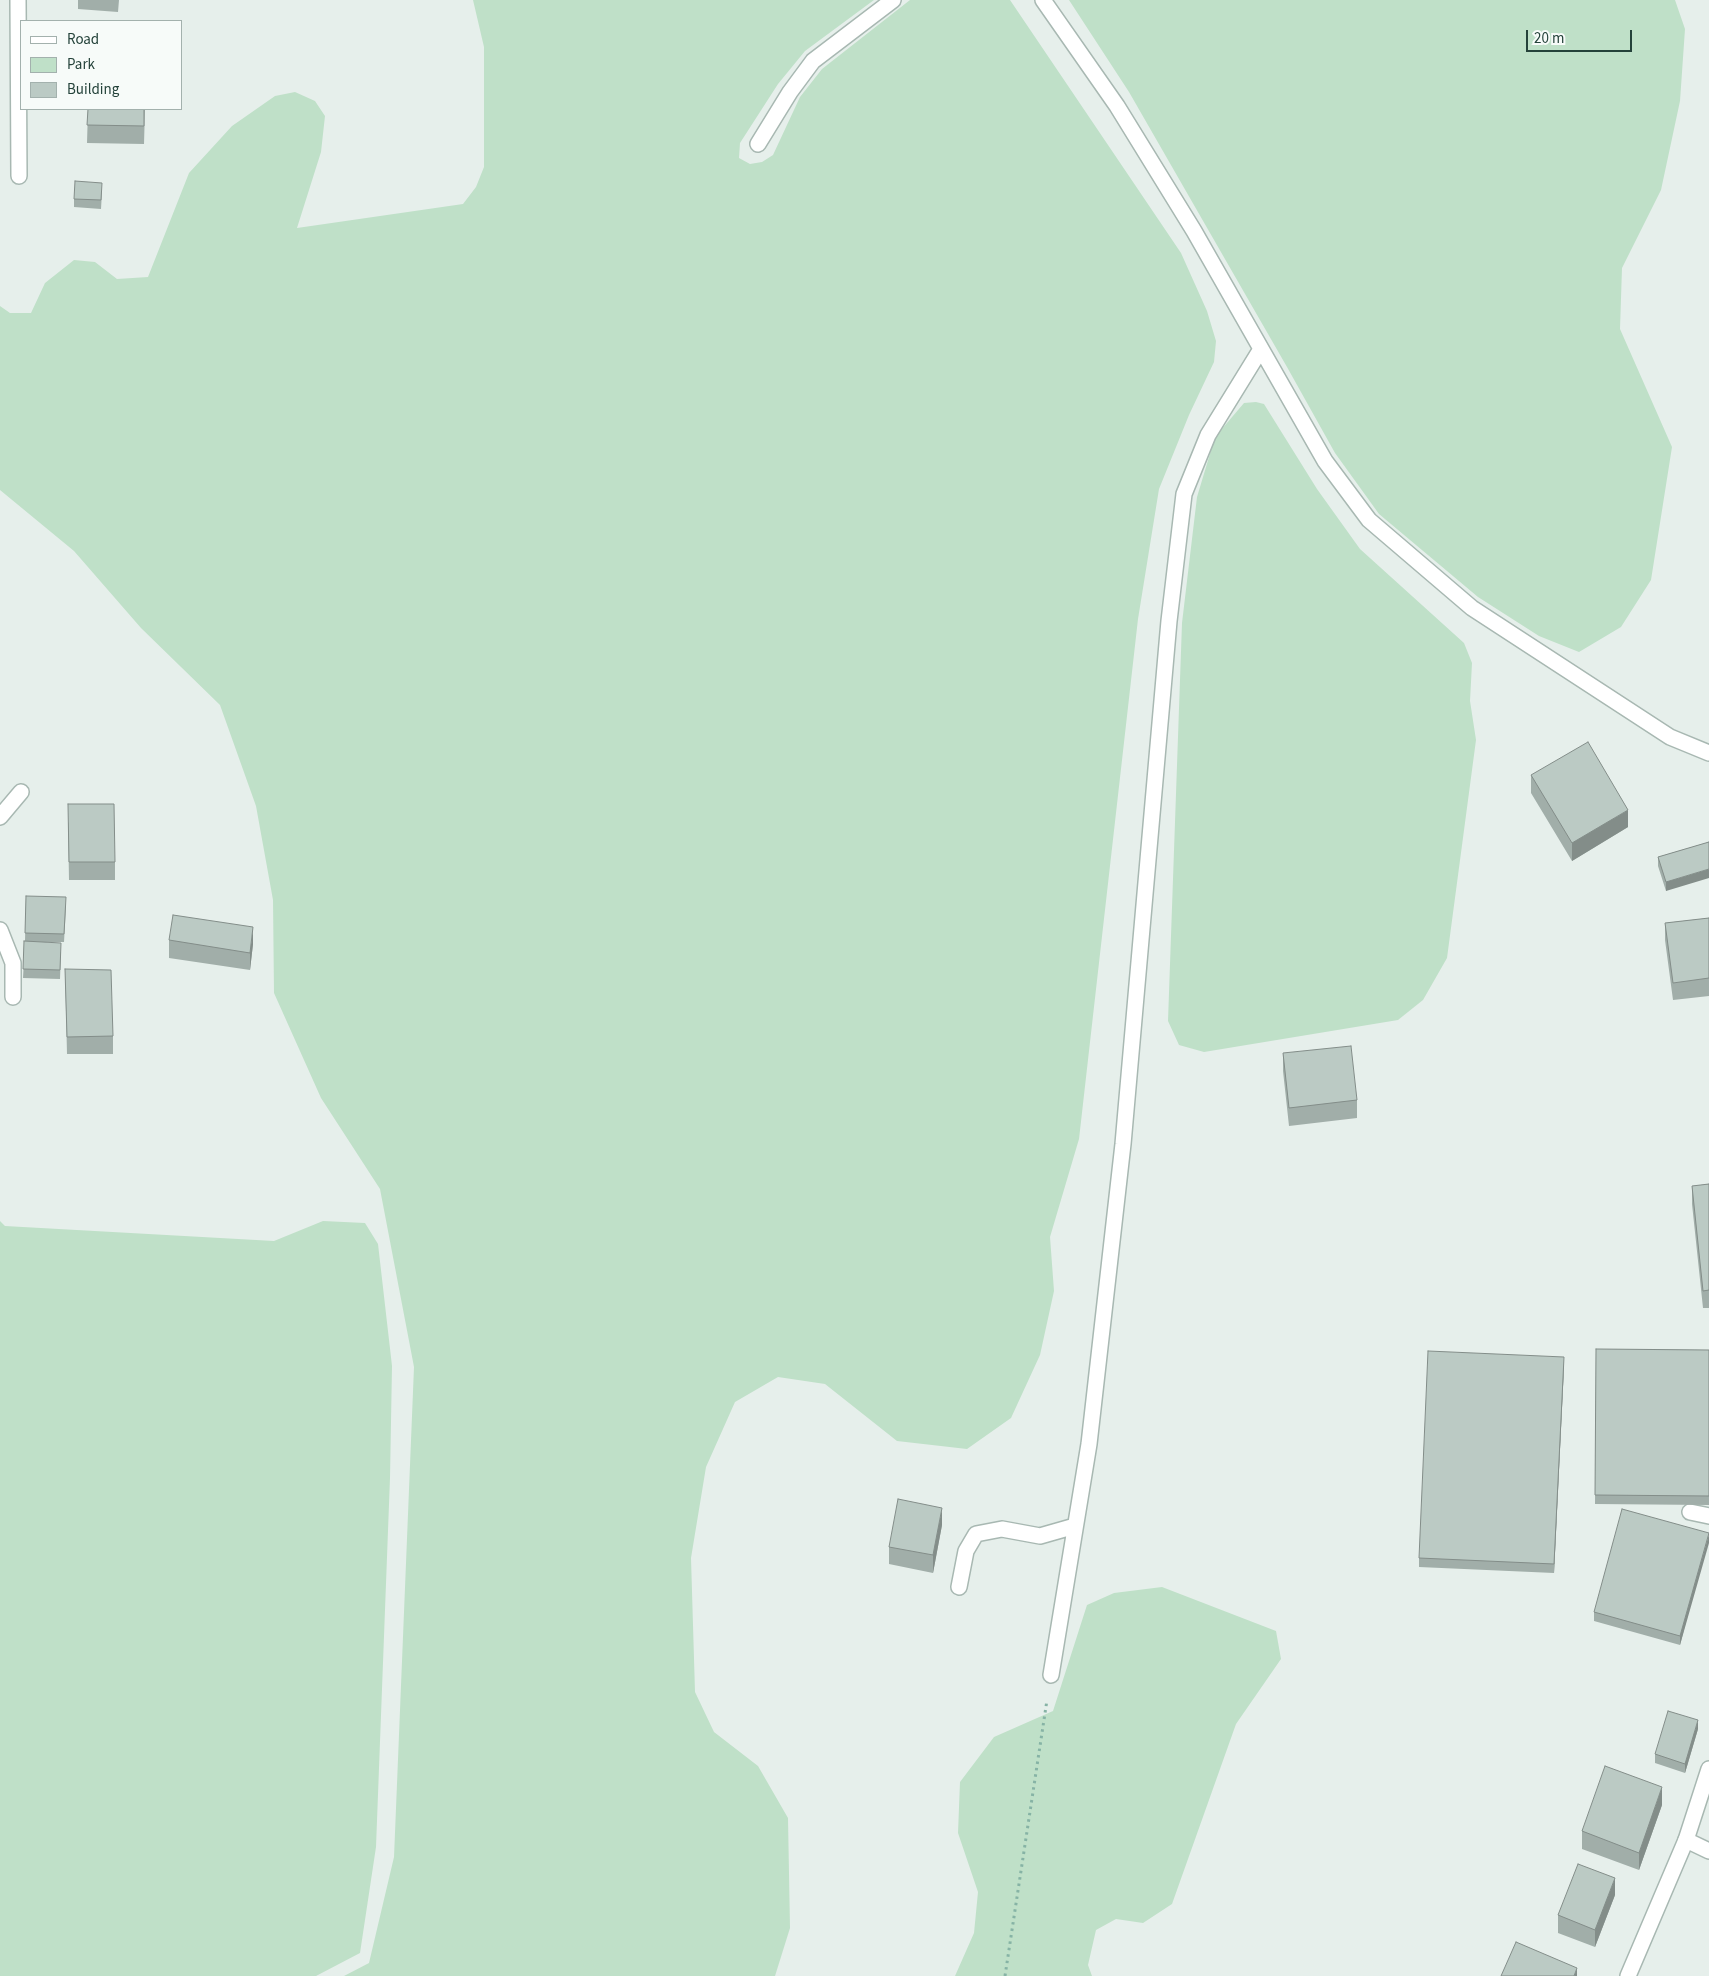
<!DOCTYPE html>
<html>
<head>
<meta charset="utf-8">
<style>
  body { margin:0 }
  #map { position:relative; width:1709px; height:1976px; overflow:hidden; background:#e6efeb; font-family:"Source Sans 3",sans-serif }
  canvas { display:block }
  .legend { position:absolute; left:20px; top:20px; width:162px; height:90px; box-sizing:border-box; background:#f7fbf9; border:1px solid #a3b1ad; margin:0; padding:6px 9px; list-style:none; font-size:15px; color:#24423a }
  .legend li { display:flex; align-items:center; gap:10px; height:25px }
  .legend b { width:25px; border:1px solid #a3b1ad }
  .scale { position:absolute; left:1526px; top:30px; width:106px; height:22px; box-sizing:border-box; border:2px solid #24423a; border-top:0; padding-left:6px; font-size:15px; line-height:18px; white-space:nowrap; color:#24423a; -webkit-text-stroke:4px #f7fbf9; paint-order:stroke }
</style>
</head>
<body>
<div id="map">
<canvas width="1709" height="1976"></canvas>
<ul class="legend">
<li><b style="height:6px;background:#fff"></b>Road</li>
<li><b style="height:14px;background:#bfe0c8"></b>Park</li>
<li><b style="height:14px;background:#bbcac4"></b>Building</li>
</ul>
<div class="scale">20 m</div>
</div>
<script>
const g = document.querySelector('canvas').getContext('2d');
g.lineJoin = 'round';
function paint(path, color) {
  g.fillStyle = color;
  g.fill(path, 'evenodd');
}
function toPath(rows) {
  const path = new Path2D();
  for (const r of rows) {
    path.moveTo(r[0], r[1]);
    for (let i = 2; i < r.length; i += 2) path.lineTo(r[i], r[i + 1]);
  }
  return path;
}
function trace(path, color, width, dash) {
  g.strokeStyle = color;
  g.lineWidth = width;
  g.lineCap = dash ? 'butt' : 'round';
  g.setLineDash(dash || []);
  g.stroke(path);
}
paint(toPath([
  [473,0,874,0,805,51,778,84,740,143,739,158,750,164,762,162,773,155,800,97,822,69,910,0,1010,0,1181,253,1207,311,1216,341,1214,362,1189,415,1159,489,1138,619,1079,1139,1050,1237,1054,1291,1040,1355,1011,1418,967,1449,897,1441,825,1384,778,1377,735,1402,706,1467,691,1558,695,1692,714,1732,758,1766,788,1818,790,1928,775,1976,344,1976,369,1963,394,1857,414,1367,380,1189,321,1098,274,993,273,900,256,806,220,705,141,628,74,551,0,490,0,288,0,306,10,313,31,313,45,283,74,260,95,262,117,279,148,277,189,173,232,126,275,96,295,92,315,101,325,116,321,152,297,228,463,204,476,187,484,167,484,47],
  [1069,0,1675,0,1685,29,1680,101,1661,190,1622,268,1620,329,1672,447,1651,580,1621,627,1579,652,1539,636,1478,597,1379,514,1335,453,1287,367,1129,92],
  [1256,402,1264,404,1317,489,1360,549,1464,643,1472,663,1470,701,1476,740,1447,958,1423,1000,1398,1020,1204,1052,1179,1045,1168,1021,1182,623,1197,497,1215,437,1244,403],
  [0,1221,5,1226,274,1241,323,1221,365,1223,378,1244,392,1366,390,1478,376,1847,360,1953,316,1976,0,1976],
  [1162,1587,1276,1631,1281,1659,1236,1724,1172,1904,1143,1923,1116,1919,1096,1930,1088,1965,1092,1976,955,1976,974,1933,978,1892,958,1833,960,1782,994,1737,1053,1711,1087,1605,1114,1593]
]), '#bfe0c8');
const lane = toPath([
  [1043,0,1117,106,1194,231,1325,461,1369,520,1472,608,1670,737,1709,753],
  [758,144,790,92,813,61,893,0],
  [0,817,21,792],
  [0,930,13,963,13,997],
  [1690,1512,1709,1516],
  [959,1587,966,1551,976,1534,1002,1529,1040,1536,1075,1526],
  [1051,1675,1089,1444,1123,1144,1169,621,1184,494,1208,435,1261,349],
  [1686,1840,1709,1851]
]);
const street = toPath([
  [18,0,19,176],
  [1628,1976,1686,1840,1709,1769]
]);
trace(lane, '#a8b8b2', 18);
trace(street, '#a8b8b2', 18);
trace(toPath([
  [1005,1976,1047,1700]
]), '#86b3a5', 3, [2.5, 4]);
trace(lane, '#fff', 15);
trace(street, '#fff', 15);
paint(toPath([
  [78,0,119,0,118,12,78,9],
  [88,109,145,109,144,144,87,143],
  [102,192,101,209,74,207,74,199],
  [1531,775,1628,827,1572,861,1531,793],
  [68,822,115,862,115,880,69,880],
  [1709,842,1666,891,1658,866,1658,857],
  [26,896,66,906,64,942,46,942,61,952,60,979,23,978,25,941],
  [1709,918,1709,996,1673,1000,1665,940,1665,923],
  [169,940,253,944,250,970,169,958],
  [65,969,113,1036,113,1054,67,1054],
  [1283,1053,1357,1100,1357,1118,1289,1126,1283,1071],
  [1709,1184,1709,1308,1703,1308,1692,1204,1692,1186],
  [1596,1349,1709,1350,1709,1505,1595,1504],
  [1564,1366,1554,1573,1419,1567,1419,1558],
  [942,1525,933,1573,889,1564,889,1547],
  [1709,1533,1680,1645,1594,1621,1594,1612],
  [1698,1729,1685,1773,1655,1763,1655,1754],
  [1662,1805,1639,1870,1582,1849,1582,1831],
  [1615,1895,1595,1947,1558,1933,1558,1915]
]), '#a1aea9');
paint(toPath([
  [1628,810,1628,827,1572,861,1572,843],
  [1709,869,1709,878,1666,891,1666,882],
  [253,927,253,944,250,970,250,953],
  [1564,1357,1564,1366,1554,1573,1554,1564],
  [942,1508,942,1525,933,1573,933,1555],
  [1709,1534,1709,1543,1680,1645,1680,1636],
  [1698,1720,1698,1729,1685,1773,1685,1764],
  [1662,1787,1662,1805,1639,1870,1639,1853],
  [1615,1878,1615,1895,1595,1947,1595,1930],
  [1577,1968,1577,1976,1574,1976]
]), '#838d89');
const building = toPath([
  [88,109,144,109,144,126,87,125,88,109],
  [75,181,102,183,101,200,74,199,75,181],
  [1588,742,1628,810,1572,843,1531,775,1588,742],
  [68,804,114,804,115,862,69,862,68,804],
  [1709,842,1709,869,1666,882,1658,857,1709,842],
  [26,896,66,897,64,934,25,933,26,896],
  [173,915,253,927,250,953,169,940,173,915],
  [1709,918,1709,978,1673,983,1665,923,1709,918],
  [24,941,61,943,60,970,23,969,24,941],
  [65,969,111,970,113,1036,67,1037,65,969],
  [1351,1046,1357,1100,1289,1108,1283,1053,1351,1046],
  [1709,1184,1709,1290,1703,1291,1692,1186,1709,1184],
  [1596,1349,1709,1350,1709,1496,1595,1495,1596,1349],
  [1428,1351,1564,1357,1554,1564,1419,1558,1428,1351],
  [898,1499,942,1508,933,1555,889,1547,898,1499],
  [1622,1509,1709,1533,1680,1636,1594,1612,1622,1509],
  [1668,1711,1698,1720,1685,1764,1655,1754,1668,1711],
  [1605,1766,1662,1787,1639,1853,1582,1831,1605,1766],
  [1578,1864,1615,1878,1595,1930,1558,1915,1578,1864],
  [1516,1942,1577,1968,1574,1976,1501,1976,1516,1942]
]);
paint(building, '#bbcac4');
trace(building, '#838d89', 1);
</script>
</body>
</html>
